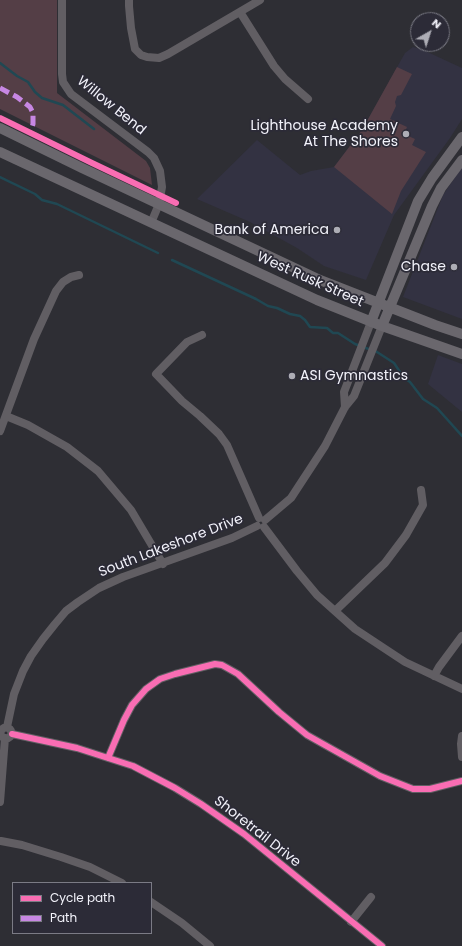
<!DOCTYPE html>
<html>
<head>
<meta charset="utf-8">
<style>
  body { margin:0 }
  #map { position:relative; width:462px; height:946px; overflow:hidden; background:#2e2e34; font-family:Poppins,sans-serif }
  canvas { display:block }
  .legend { position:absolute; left:12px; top:882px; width:140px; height:52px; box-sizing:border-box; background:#2c2b37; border:1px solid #7b7b85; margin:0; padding:5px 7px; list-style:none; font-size:12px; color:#f2f2fa }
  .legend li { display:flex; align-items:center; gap:8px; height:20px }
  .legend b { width:20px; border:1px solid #7b7b85 }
  .north { position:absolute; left:410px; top:12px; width:40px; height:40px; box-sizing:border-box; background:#2c2b37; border:1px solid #7b7b85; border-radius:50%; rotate:39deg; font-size:11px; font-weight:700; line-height:16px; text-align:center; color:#f2f2fa }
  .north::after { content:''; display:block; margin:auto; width:14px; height:18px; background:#adadb5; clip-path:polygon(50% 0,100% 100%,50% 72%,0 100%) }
</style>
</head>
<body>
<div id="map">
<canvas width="462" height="946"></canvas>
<ul class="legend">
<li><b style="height:5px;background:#f96db3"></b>Cycle path</li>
<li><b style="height:5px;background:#c787e3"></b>Path</li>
</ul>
<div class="north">N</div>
</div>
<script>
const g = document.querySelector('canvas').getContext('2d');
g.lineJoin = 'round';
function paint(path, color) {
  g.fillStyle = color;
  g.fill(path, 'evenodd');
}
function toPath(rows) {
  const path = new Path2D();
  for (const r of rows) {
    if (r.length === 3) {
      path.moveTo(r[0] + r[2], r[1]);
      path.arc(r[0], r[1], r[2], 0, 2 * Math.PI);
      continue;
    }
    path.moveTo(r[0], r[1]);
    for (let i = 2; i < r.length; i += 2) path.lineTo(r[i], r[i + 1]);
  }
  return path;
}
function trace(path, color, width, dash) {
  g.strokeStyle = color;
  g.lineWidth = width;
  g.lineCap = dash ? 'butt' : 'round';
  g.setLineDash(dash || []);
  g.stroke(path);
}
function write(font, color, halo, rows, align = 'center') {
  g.font = font + ' Poppins,sans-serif';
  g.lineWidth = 3.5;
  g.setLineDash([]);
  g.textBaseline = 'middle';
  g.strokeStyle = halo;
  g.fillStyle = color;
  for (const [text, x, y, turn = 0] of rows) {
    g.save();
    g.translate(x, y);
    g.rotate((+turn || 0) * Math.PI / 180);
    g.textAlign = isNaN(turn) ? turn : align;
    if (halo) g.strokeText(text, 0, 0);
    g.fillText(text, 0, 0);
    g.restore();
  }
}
paint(toPath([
  [413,47,421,49,462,68,462,119,450,138,394,215,366,280,324,266,297,248,250,222,197,199,257,140,300,175,311,171,334,167,362,130,405,53],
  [462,167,462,319,403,297,443,195],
  [438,355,462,364,462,412,428,384]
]), '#333242');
paint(toPath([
  [0,0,57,0,57,93,146,161,150,168,152,185,0,109],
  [397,67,412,74,401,95,397,96,395,102,396,106,390,119,407,127,404,134,415,139,412,145,426,152,401,191,392,214,334,167,362,130]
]), '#543e46');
trace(toPath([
  [0,63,17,76,28,82,35,92,42,98,63,105,94,129],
  [0,177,35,194,42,200,57,204,158,253],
  [172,260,256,299,268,306,277,308,290,314,300,316,305,320,310,327,327,328,333,333,338,333,355,344,377,352,394,363,404,378,410,382,423,399,437,408,462,436]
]), '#204853', 2.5);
trace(toPath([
  [62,0,62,74,63,82,71,94,148,152,154,158,160,171,162,187,159,204,151,223],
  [129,0,129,6,131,28,135,49,141,55,147,57,159,58,168,54,260,0],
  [240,12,274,66,285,79,308,99],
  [202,335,187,342,156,374,182,401,200,416,219,434,227,445,259,518],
  [345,407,344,392,371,322],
  [6,416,28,425,67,447,98,471,131,510,163,564],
  [0,431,34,339,56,291,63,282,71,277,79,275],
  [265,520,291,498,325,446,345,407,354,396,382,326],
  [264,527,297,571,317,595,355,629,405,662,462,689],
  [335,611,385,563,406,535,423,505,421,490],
  [434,676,439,667,462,636],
  [7,727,14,694,23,671,31,656,43,639,55,624,66,611,78,602,99,588,123,577,232,538,257,526],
  [6,733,5.5],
  [12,734,77,748,108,758,133,766,175,788,201,804,244,834,382,946],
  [462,736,461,744,462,757],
  [108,758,124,720,132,705,146,689,160,679,175,674,215,664,222,665,238,674,279,712,307,735,380,776,413,789,430,789,462,781],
  [0,802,5,738],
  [1,841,22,845,61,857,90,867,122,883],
  [151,902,182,923,210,946],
  [351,922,371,897]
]), '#615e63', 8);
trace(toPath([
  [0,128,82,168,320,280,435,325,462,334],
  [0,152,317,300,382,326,462,354],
  [371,322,418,201,432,178,462,137],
  [382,326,432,206,441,188,462,160]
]), '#6a676d', 10);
trace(toPath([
  [0,88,17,97,30,107,32,111,33,115,33,124,30,133]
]), '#c787e3', 5, [10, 5]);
trace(toPath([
  [0,118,92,163,176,203],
  [12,734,77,748,108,758,133,766,175,788,201,804,244,834,382,946],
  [108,758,124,720,132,705,146,689,160,679,175,674,215,664,222,665,238,674,279,712,307,735,380,776,413,789,430,789,462,781]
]), '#f96db3', 6);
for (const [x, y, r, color] of [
  [406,134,4,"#adadb5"],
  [337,230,4,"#adadb5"],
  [454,267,4,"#adadb5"],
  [292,376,4,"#adadb5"]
]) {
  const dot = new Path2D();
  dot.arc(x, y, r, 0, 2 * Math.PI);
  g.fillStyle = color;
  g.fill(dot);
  trace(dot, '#2c2b37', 1.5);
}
write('14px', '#f2f2fa', '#2c2b37', [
  ["Willow Bend",111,106,39],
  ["West Rusk Street",310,280,24],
  ["South Lakeshore Drive",171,546,-21],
  ["Shoretrail Drive",257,832,38]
]);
write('14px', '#f2f2fa', '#2c2b37', [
  ["Lighthouse Academy",398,126],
  ["At The Shores",398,142],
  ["Bank of America",329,230],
  ["Chase",446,267],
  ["ASI Gymnastics",300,376,"left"]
], 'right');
</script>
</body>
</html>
